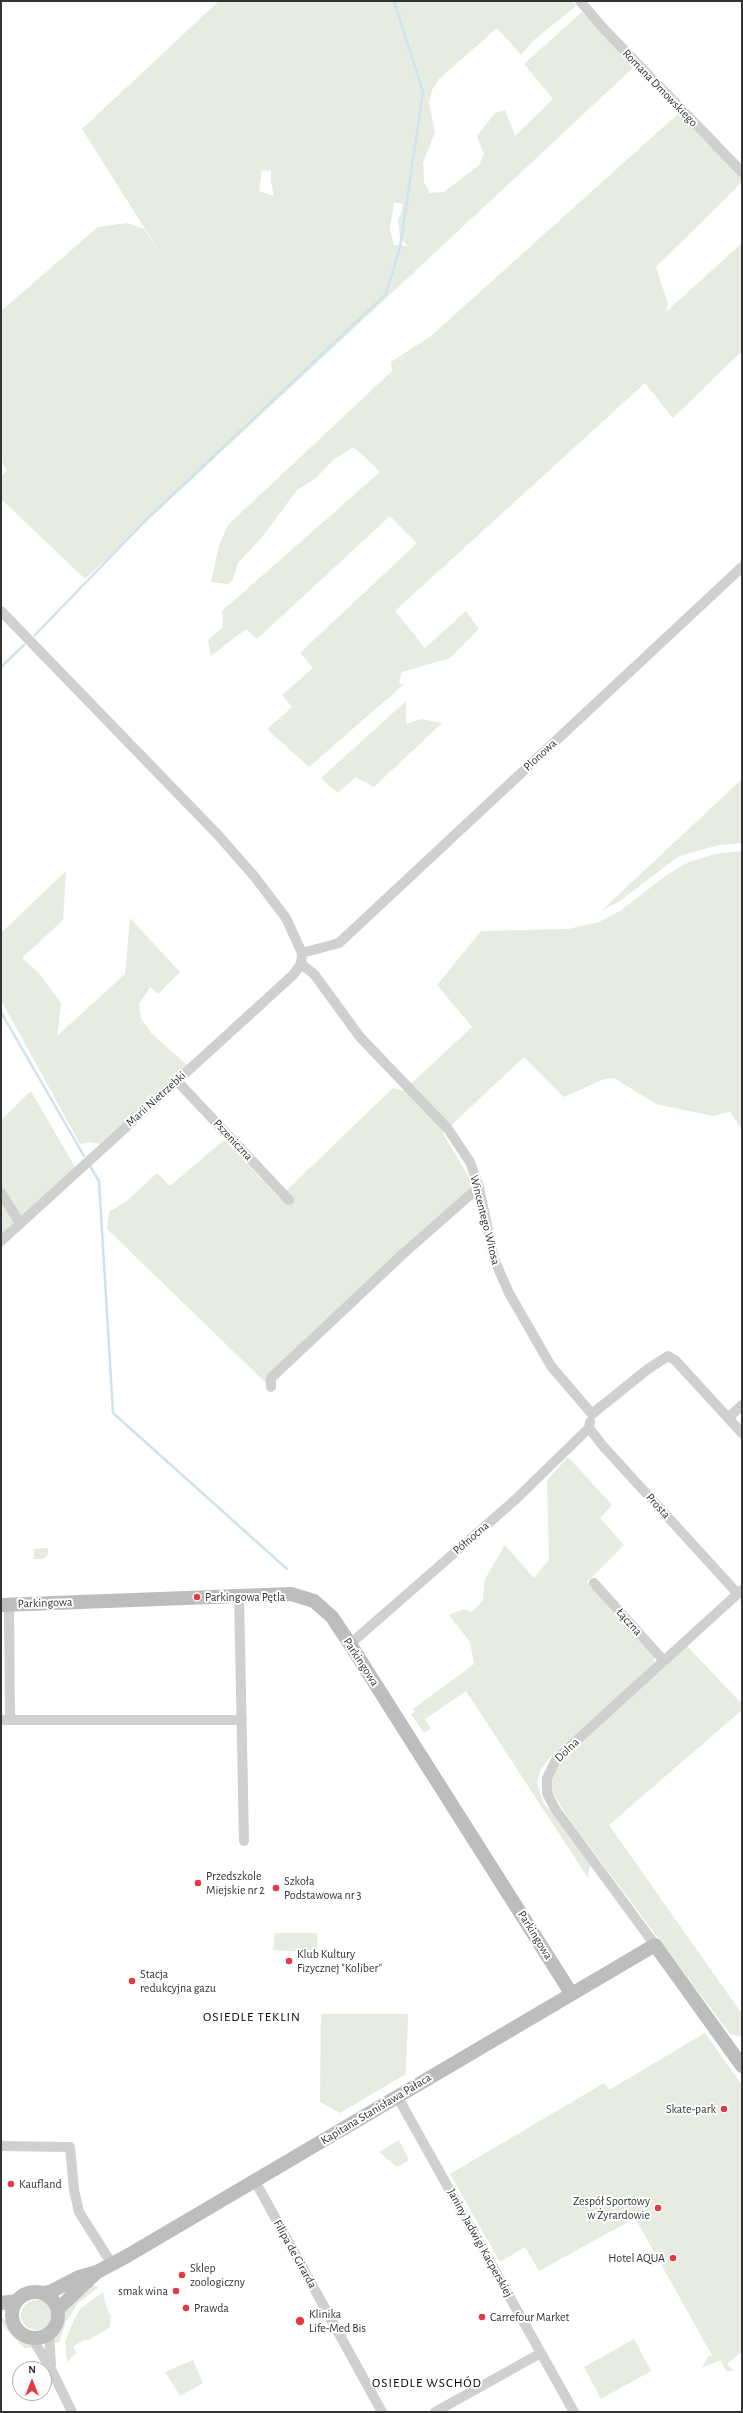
<!DOCTYPE html>
<html>
<head>
<meta charset="utf-8">
<style>
  body { margin:0 }
  #map { position:relative; width:743px; height:2413px; overflow:hidden; background:#fff; font-family:"Alegreya Sans",sans-serif }
  canvas { display:block }
  .frame { position:absolute; inset:0; border:2px solid #333; pointer-events:none }
  .north { position:absolute; left:12px; top:2361px; width:40px; height:40px; box-sizing:border-box; background:#fff; border:1px solid #adadad; border-radius:50%; rotate:0deg; font-size:11px; font-weight:700; line-height:16px; text-align:center; color:#333 }
  .north::after { content:''; display:block; margin:auto; width:14px; height:18px; background:#e63946; clip-path:polygon(50% 0,100% 100%,50% 72%,0 100%) }
</style>
</head>
<body>
<div id="map">
<canvas width="743" height="2413"></canvas>
<div class="frame"></div>
<div class="north">N</div>
</div>
<script>
const g = document.querySelector('canvas').getContext('2d');
g.lineJoin = 'round';
function paint(path, color) {
  g.fillStyle = color;
  g.fill(path, 'evenodd');
}
function toPath(rows) {
  const path = new Path2D();
  for (const r of rows) {
    if (r.length === 3) {
      path.moveTo(r[0] + r[2], r[1]);
      path.arc(r[0], r[1], r[2], 0, 2 * Math.PI);
      continue;
    }
    path.moveTo(r[0], r[1]);
    for (let i = 2; i < r.length; i += 2) path.lineTo(r[i], r[i + 1]);
  }
  return path;
}
function trace(path, color, width, dash) {
  g.strokeStyle = color;
  g.lineWidth = width;
  g.lineCap = dash ? 'butt' : 'round';
  g.setLineDash(dash || []);
  g.stroke(path);
}
function write(font, color, halo, rows, align = 'center') {
  g.font = font + ' "Alegreya Sans",sans-serif';
  g.lineWidth = 4;
  g.setLineDash([]);
  g.textBaseline = 'middle';
  g.strokeStyle = halo;
  g.fillStyle = color;
  for (const [text, x, y, turn = 0] of rows) {
    g.save();
    g.translate(x, y);
    g.rotate((+turn || 0) * Math.PI / 180);
    g.textAlign = isNaN(turn) ? turn : align;
    if (halo) g.strokeText(text, 0, 0);
    g.fillText(text, 0, 0);
    g.restore();
  }
}
paint(toPath([
  [219,1,572,1,576,6,534,40,521,55,497,28,439,79,432,90,429,103,435,132,423,163,424,182,430,193,444,192,479,165,484,154,477,136,495,113,505,110,515,136,553,99,524,64,582,12,635,66,85,579,1,499,1,476,7,470,1,460,1,311,98,227,127,223,144,229,164,259,82,129],
  [271,170,271,182,274,196,259,191,262,171],
  [394,202,403,204,402,210,398,220,400,239,409,246,394,245,390,230],
  [680,112,742,177,742,182,656,267,668,304,666,312,742,243,742,351,673,418,645,383,395,611,425,648,466,611,479,629,450,658,402,672,399,683,403,685,309,767,267,729,292,707,282,695,313,668,300,653,417,543,390,516,257,639,246,629,211,656,208,640,223,627,222,611,380,472,354,447,333,460,316,478,297,490,263,536,238,563,233,579,228,584,211,582,219,545,228,525,392,371,391,362,431,336],
  [406,701,406,724,421,719,442,723,374,787,355,777,338,793,321,778],
  [742,779,742,843,719,845,679,856,620,901,601,911],
  [742,851,742,1130,730,1112,713,1116,656,1104,614,1078,604,1079,564,1097,524,1057,443,1133,474,1186,266,1383,107,1229,109,1212,128,1200,157,1173,170,1186,224,1140,278,1196,288,1189,393,1088,403,1091,472,1027,437,985,481,931,568,929,599,922,620,911,668,874,689,862,715,854],
  [66,871,63,920,22,958,39,973,61,1003,57,1036,125,974,130,918,180,972,158,994,150,987,139,1004,141,1018,151,1033,187,1065,100,1144,90,1142,80,1144,1,1000,1,933],
  [31,1091,75,1167,1,1236,1,1120],
  [568,1457,612,1505,600,1518,624,1545,587,1582,654,1654,654,1664,553,1754,541,1769,537,1782,543,1802,590,1865,588,1878,466,1691,425,1719,431,1728,424,1733,411,1714,415,1712,413,1709,474,1664,470,1642,449,1615,463,1609,472,1612,483,1600,485,1579,505,1545,534,1578,549,1560,547,1480],
  [48,1548,48,1555,43,1559,34,1559,34,1549],
  [687,1646,742,1704,742,1710,609,1825,742,2014,742,2035,740,2036,730,2034,572,1823,550,1789,550,1781,559,1762],
  [275,1933,317,1933,318,1953,273,1950],
  [321,2014,408,2014,406,2074,340,2113,320,2102],
  [705,2033,742,2085,742,2352,727,2364,733,2370,727,2372,720,2360,702,2368,709,2355,713,2357,635,2218,539,2271,525,2247,500,2262,450,2174,604,2083,609,2090],
  [399,2140,409,2160,397,2167,379,2152],
  [93,2285,99,2287,78,2303,66,2322,59,2342,52,2343,61,2324,63,2312],
  [103,2292,107,2309,111,2316,110,2327,89,2340,85,2340,73,2346,76,2353,67,2362,65,2341,74,2320,81,2308],
  [36,2315,15],
  [1,2317,8,2322,17,2334,34,2348,24,2348,4,2327],
  [634,2339,651,2371,601,2399,584,2367],
  [193,2360,203,2383,180,2396,165,2372]
]), '#e6ecdf');
trace(toPath([
  [35,635,150,516,386,294,400,247,423,92,394,1],
  [1,667,24,645],
  [1,1012,84,1156],
  [90,1166,99,1181,113,1413,287,1569]
]), '#cfe2ee', 2.5);
trace(toPath([
  [580,1,604,29,742,172],
  [1,611,218,835,254,876,286,918,302,953,301,964,293,975,1,1241],
  [302,953,339,943,742,567],
  [301,964,314,974,360,1037,448,1129,470,1162,479,1187,494,1259,509,1293,551,1366,592,1414],
  [176,1080,289,1200],
  [1,1193,20,1223],
  [271,1387,271,1378,404,1253,479,1187],
  [592,1414,648,1369,668,1356,675,1360,742,1433],
  [728,1418,742,1405],
  [590,1422,589,1428,603,1446,738,1594],
  [594,1583,664,1661],
  [239,1595,244,1841],
  [9,1605,10,1720],
  [350,1644,515,1500,589,1428],
  [1,1720,242,1720],
  [655,1945,555,1809,547,1793,547,1778,557,1758,742,1590],
  [397,2096,574,2412],
  [1,2146,70,2147,74,2190,79,2212,112,2264],
  [255,2181,382,2412],
  [49,2334,51,2365],
  [32,2338,52,2371,72,2412],
  [435,2412,541,2353]
]), '#d0d0d0', 10);
trace(toPath([
  [1,1605,291,1594,314,1601,332,1617,350,1644,571,1993],
  [35,2315,23],
  [43,2293,50,2292,79,2277,97,2272,127,2256,655,1945,742,2066],
  [1,2303,17,2301],
  [58,2309,97,2272]
]), '#bdbdbd', 14);
for (const [x, y, r, color] of [
  [197,1597,4,"#e63946"],
  [198,1883,4,"#e63946"],
  [276,1888,4,"#e63946"],
  [289,1961,4,"#e63946"],
  [132,1981,4,"#e63946"],
  [724,2109,4,"#e63946"],
  [11,2184,4,"#e63946"],
  [658,2208,4,"#e63946"],
  [673,2258,4,"#e63946"],
  [182,2275,4,"#e63946"],
  [176,2291,4,"#e63946"],
  [186,2308,4,"#e63946"],
  [482,2317,4,"#e63946"],
  [300,2321,5,"#e63946"]
]) {
  const dot = new Path2D();
  dot.arc(x, y, r, 0, 2 * Math.PI);
  g.fillStyle = color;
  g.fill(dot);
  trace(dot, '#fff', 1.5);
}
write('12px', '#333', '#fff', [
  ["Romana Dmowskiego",660,88,46],
  ["Plonowa",540,755,-43],
  ["Marii Nietrzebki",156,1099,-42],
  ["Pszeniczna",233,1140,47],
  ["Wincentego Witosa",485,1220,76],
  ["Prosta",658,1506,48],
  ["Północna",471,1538,-41],
  ["Parkingowa",45,1603,-2],
  ["Łączna",629,1622,48],
  ["Parkingowa",361,1662,57],
  ["Dolna",567,1750,-44],
  ["Parkingowa",535,1935,58],
  ["Kapitana Stanisława Pałaca",376,2109,-31],
  ["Janiny Jadwigi Kacperskiej",480,2243,61],
  ["Filipa de Girarda",295,2254,61]
]);
write('12px', '#333', '#fff', [
  ["Parkingowa Pętla",205,1597],
  ["Przedszkole",206,1876],
  ["Miejskie nr 2",206,1890],
  ["Szkoła",284,1881],
  ["Podstawowa nr 3",284,1895],
  ["Klub Kultury",297,1954],
  ["Fizycznej \"Koliber\"",297,1968],
  ["Stacja",140,1974],
  ["redukcyjna gazu",140,1988],
  ["Skate-park",716,2109,"right"],
  ["Kaufland",19,2184],
  ["Zespół Sportowy",650,2201,"right"],
  ["w Żyrardowie",650,2215,"right"],
  ["Hotel AQUA",665,2258,"right"],
  ["Sklep",190,2268],
  ["zoologiczny",190,2282],
  ["smak wina",168,2291,"right"],
  ["Prawda",194,2308],
  ["Klinika",309,2314],
  ["Life-Med Bis",309,2328],
  ["Carrefour Market",490,2317]
], 'left');
g.letterSpacing = '1px';
write('13px', '#000', '#fff', [
  ["OSIEDLE TEKLIN",252,2017],
  ["OSIEDLE WSCHÓD",427,2383]
]);
g.letterSpacing = '0px';
</script>
</body>
</html>
